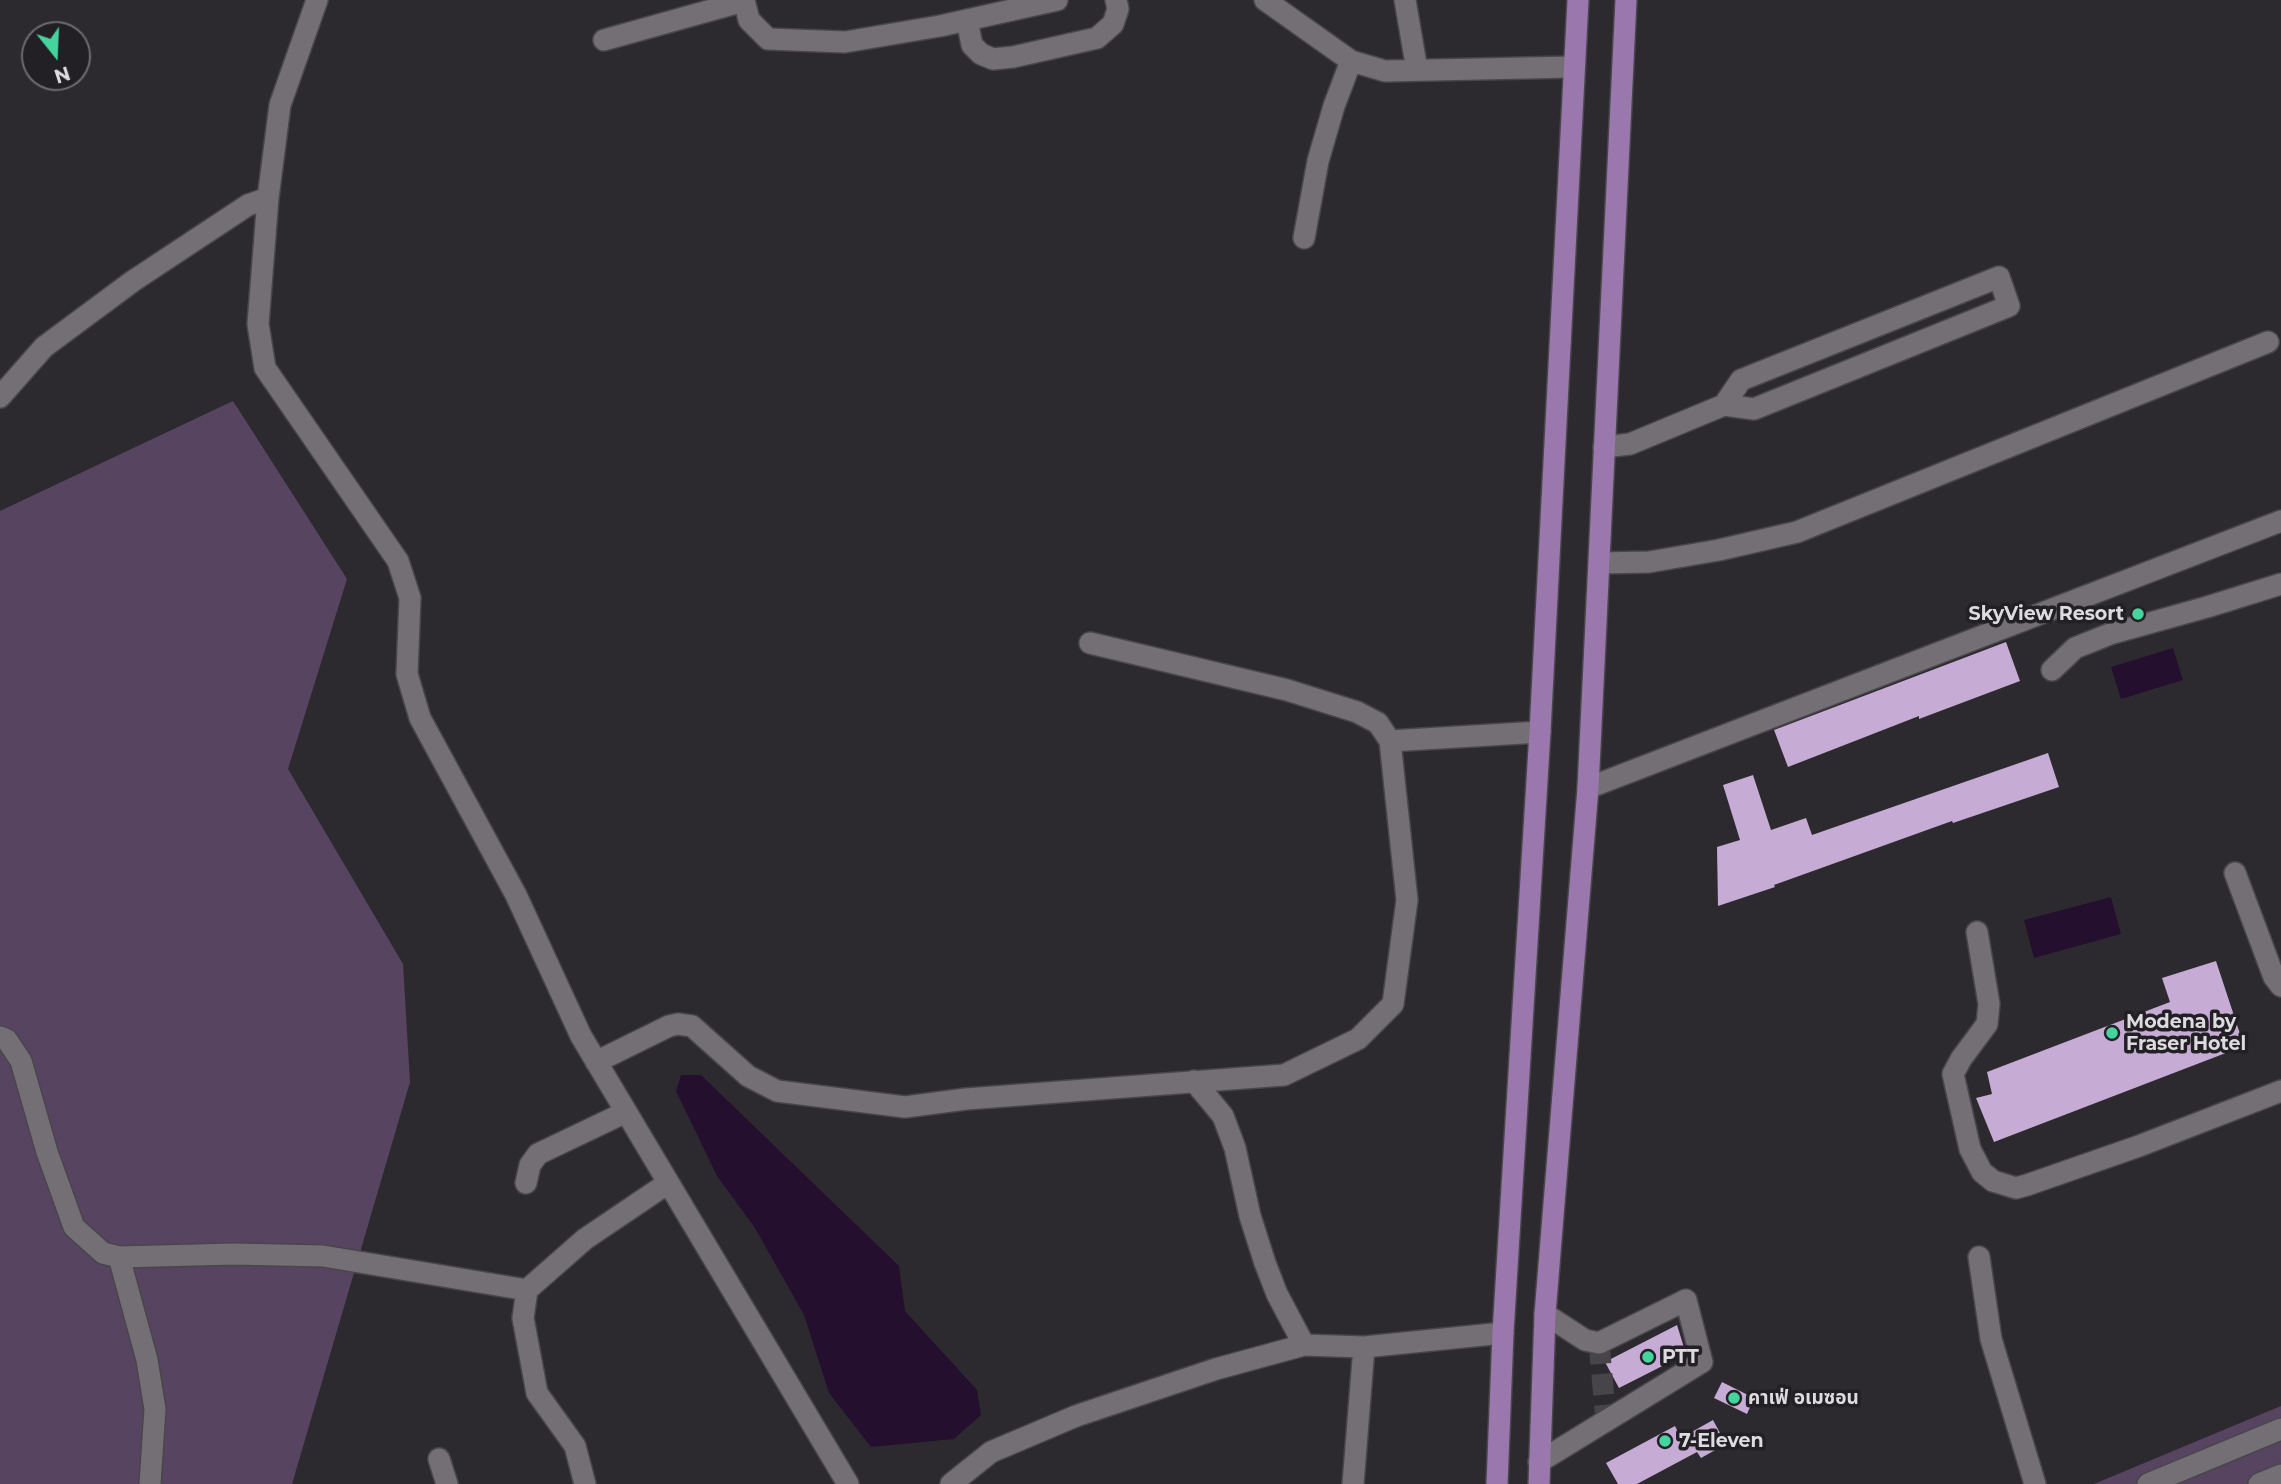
<!DOCTYPE html>
<html>
<head>
<meta charset="utf-8">
<style>
  body { margin:0 }
  #map { position:relative; width:2281px; height:1484px; overflow:hidden; background:#2d2a2f; font-family:Montserrat,sans-serif }
  canvas { display:block }
  .north { position:absolute; left:21px; top:21px; width:70px; height:70px; box-sizing:border-box; background:#232025; border:2px solid #6d6b6f; border-radius:50%; rotate:162deg; font-size:19px; font-weight:700; line-height:28px; text-align:center; color:#dddbde }
  .north::after { content:''; display:block; margin:auto; width:24px; height:32px; background:#46d49e; clip-path:polygon(50% 0,100% 100%,50% 72%,0 100%) }
</style>
</head>
<body>
<div id="map">
<canvas width="2281" height="1484"></canvas>
<div class="north">N</div>
</div>
<script>
const g = document.querySelector('canvas').getContext('2d');
g.lineJoin = 'round';
function paint(path, color) {
  g.fillStyle = color;
  g.fill(path, 'evenodd');
}
function toPath(rows) {
  const path = new Path2D();
  for (const r of rows) {
    path.moveTo(r[0], r[1]);
    for (let i = 2; i < r.length; i += 2) path.lineTo(r[i], r[i + 1]);
  }
  return path;
}
function trace(path, color, width, dash) {
  g.strokeStyle = color;
  g.lineWidth = width;
  g.lineCap = dash ? 'butt' : 'round';
  g.setLineDash(dash || []);
  g.stroke(path);
}
function write(font, color, halo, rows, align = 'center') {
  g.font = font + ' Montserrat,"Noto Sans Thai",sans-serif';
  g.lineWidth = 7;
  g.setLineDash([]);
  g.textBaseline = 'middle';
  g.strokeStyle = halo;
  g.fillStyle = color;
  for (const [text, x, y, turn = 0] of rows) {
    g.save();
    g.translate(x, y);
    g.rotate((+turn || 0) * Math.PI / 180);
    g.textAlign = isNaN(turn) ? turn : align;
    if (halo) g.strokeText(text, 0, 0);
    g.fillText(text, 0, 0);
    g.restore();
  }
}
paint(toPath([
  [233,401,347,579,288,769,403,964,410,1082,292,1484,0,1484,0,511],
  [2281,1406,2281,1484,2094,1484]
]), '#574461');
paint(toPath([
  [2173,648,2183,680,2121,699,2111,667],
  [2111,897,2121,934,2034,958,2024,920],
  [681,1075,701,1075,899,1266,905,1311,977,1390,981,1415,954,1439,871,1447,829,1393,804,1315,755,1228,717,1176,676,1091]
]), '#250f2f');
paint(toPath([
  [2006,642,2020,681,1919,719,1919,716,1788,767,1774,730],
  [2048,753,2059,787,1953,823,1952,821,1774,885,1775,887,1718,906,1717,847,1740,840,1723,785,1753,775,1771,830,1806,818,1812,835],
  [2216,961,2244,1046,1994,1142,1976,1098,1992,1094,1987,1072,2170,1002,2162,978],
  [1677,1325,1686,1354,1619,1388,1605,1362],
  [1722,1382,1754,1398,1747,1414,1714,1398],
  [1713,1420,1726,1444,1701,1458,1697,1452,1637,1484,1618,1484,1606,1463,1675,1426,1681,1438]
]), '#c6abd5');
trace(toPath([
  [1599,1343,1606,1420]
]), '#474549', 21, [21, 10]);
const minor = toPath([
  [317,0,280,105,268,198,258,324,265,368,398,561,410,598,407,674,420,718,516,895,581,1036,848,1484],
  [744,0,749,20,768,39,845,42,940,26,1057,0],
  [1265,0,1351,61,1385,71,1573,67],
  [1405,0,1417,70],
  [967,20,972,45,981,54,993,59,1013,57,1097,38,1113,24,1118,9,1116,0],
  [604,40,744,1],
  [1304,238,1318,161,1334,106,1351,61],
  [0,397,44,347,133,281,248,205,268,198],
  [1604,447,1630,444,1724,405,1741,380,1999,277,2009,306,1754,409,1724,405],
  [1599,563,1649,562,1719,550,1797,532,2268,342],
  [2052,670,2075,648,2110,634,2207,607,2281,584],
  [1390,741,1540,732],
  [1588,788,2281,521],
  [2235,873,2274,977,2281,986],
  [1977,932,1989,1004,1987,1024,1961,1059,1953,1074,1970,1149,1982,1172,1993,1181,2016,1188,2027,1185,2139,1146,2281,1091],
  [0,1037,7,1040,21,1061,47,1152,74,1227,103,1253,119,1257,234,1254,323,1256,527,1290],
  [596,1062,669,1026,678,1024,692,1026,748,1076,777,1091,905,1107,966,1099,1284,1075,1358,1039,1393,1004,1407,900,1390,741,1378,723,1357,712,1287,690,1090,643],
  [1194,1081,1223,1116,1235,1148,1250,1216,1265,1263,1277,1294,1304,1345],
  [526,1183,530,1165,538,1154,626,1112],
  [119,1257,147,1360,155,1409,150,1484],
  [1979,1257,1991,1339,2035,1484],
  [439,1459,447,1484],
  [1539,1462,1702,1362,1686,1300,1599,1343,1585,1340,1545,1314],
  [585,1484,575,1446,537,1393,523,1318,527,1290,585,1239,668,1183],
  [951,1484,991,1452,1076,1416,1216,1369,1304,1345,1364,1347,1503,1333],
  [1353,1484,1364,1347],
  [2148,1484,2281,1429],
  [2259,1484,2281,1475]
]);
const major = toPath([
  [1497,1484,1503,1333,1540,732,1578,0],
  [1539,1484,1545,1314,1588,788,1626,0]
]);
trace(minor, '#49464b', 24);
trace(major, '#49464b', 24);
trace(minor, '#736f75', 21);
trace(major, '#9a77ac', 21);
for (const [x, y, r, color] of [
  [2138,614,7,"#46d49e"],
  [2112,1033,7,"#46d49e"],
  [1648,1357,7,"#46d49e"],
  [1734,1398,7,"#46d49e"],
  [1665,1441,7,"#46d49e"]
]) {
  const dot = new Path2D();
  dot.arc(x, y, r, 0, 2 * Math.PI);
  g.fillStyle = color;
  g.fill(dot);
  trace(dot, '#232025', 2.5);
}
write('bold 19px', '#dddbde', '#232025', [
  ["SkyView Resort",2124,614,"right"],
  ["Modena by",2126,1022],
  ["Fraser Hotel",2126,1044],
  ["PTT",1662,1357],
  ["คาเฟ่ อเมซอน",1748,1398],
  ["7-Eleven",1679,1441]
], 'left');
</script>
</body>
</html>
